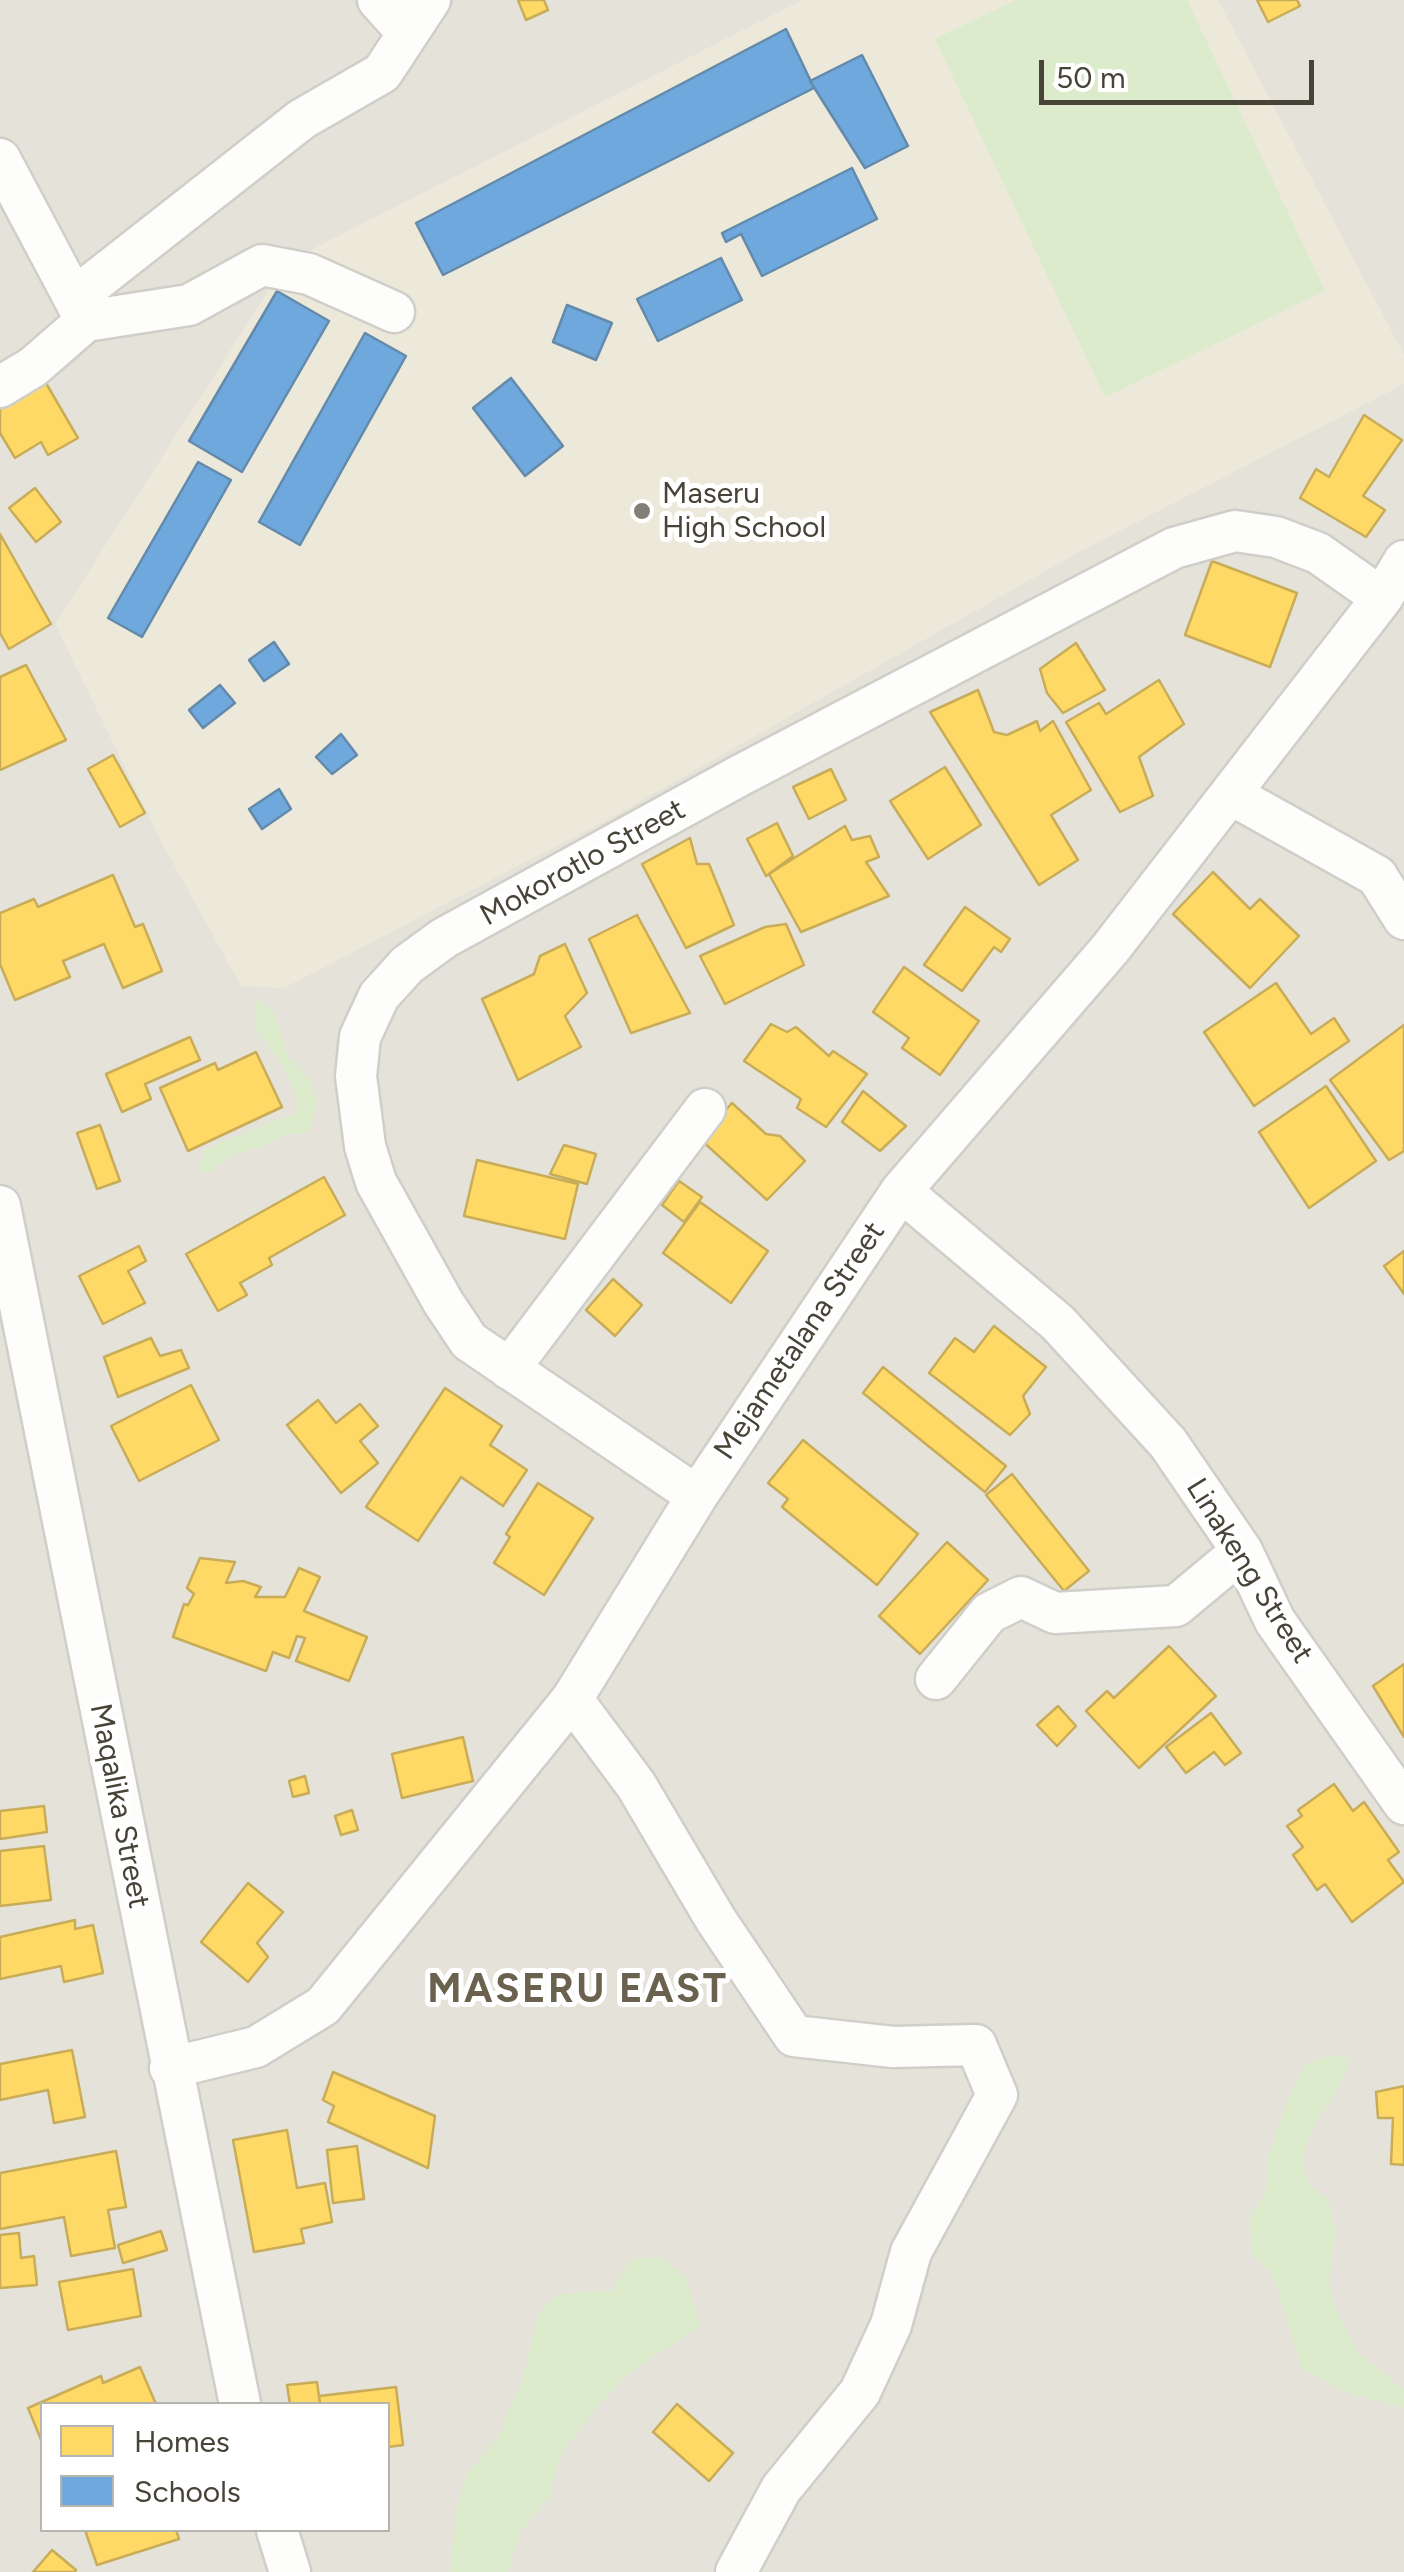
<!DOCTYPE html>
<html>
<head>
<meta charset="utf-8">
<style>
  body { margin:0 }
  #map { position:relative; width:1404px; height:2572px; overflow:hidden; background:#f1f0eb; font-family:Figtree,sans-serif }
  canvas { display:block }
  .legend { position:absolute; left:40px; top:2402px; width:350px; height:130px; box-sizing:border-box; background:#fff; border:2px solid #b5b4af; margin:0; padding:12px 18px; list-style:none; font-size:30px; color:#474337 }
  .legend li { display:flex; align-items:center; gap:20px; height:50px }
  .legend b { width:50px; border:2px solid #b5b4af }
  .scale { position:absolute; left:1039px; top:60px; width:275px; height:45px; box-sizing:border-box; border:5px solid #474337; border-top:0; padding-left:12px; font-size:30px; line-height:35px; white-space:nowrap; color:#474337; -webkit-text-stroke:8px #fff; paint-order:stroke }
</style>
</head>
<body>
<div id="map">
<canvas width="1404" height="2572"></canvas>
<ul class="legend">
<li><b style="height:28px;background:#ffd966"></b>Homes</li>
<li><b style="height:28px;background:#6fa8dc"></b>Schools</li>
</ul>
<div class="scale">50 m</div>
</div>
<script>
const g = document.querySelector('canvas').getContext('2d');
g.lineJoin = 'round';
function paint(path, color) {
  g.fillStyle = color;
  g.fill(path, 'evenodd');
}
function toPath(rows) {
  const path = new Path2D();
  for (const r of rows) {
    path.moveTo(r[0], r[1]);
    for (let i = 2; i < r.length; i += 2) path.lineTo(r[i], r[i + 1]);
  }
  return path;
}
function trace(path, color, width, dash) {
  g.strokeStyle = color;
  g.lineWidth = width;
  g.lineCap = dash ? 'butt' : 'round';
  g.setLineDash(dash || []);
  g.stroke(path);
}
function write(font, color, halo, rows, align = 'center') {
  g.font = font + ' Figtree,sans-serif';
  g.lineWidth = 10;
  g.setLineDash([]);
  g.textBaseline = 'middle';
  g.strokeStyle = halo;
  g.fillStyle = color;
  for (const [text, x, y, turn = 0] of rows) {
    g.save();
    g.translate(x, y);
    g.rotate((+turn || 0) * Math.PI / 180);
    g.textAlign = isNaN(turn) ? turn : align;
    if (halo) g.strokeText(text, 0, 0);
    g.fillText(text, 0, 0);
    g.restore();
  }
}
paint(toPath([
  [0,0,1404,0,1404,2572,0,2572],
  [42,2404,388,2404,388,2530,42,2530]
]), '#e5e2d9');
paint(toPath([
  [802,0,1218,0,1404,355,1404,384,1079,552,616,815,284,988,241,986,162,843,55,624,287,262]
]), '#ece9db');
paint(toPath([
  [1016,0,1187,0,1325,291,1105,397,935,39],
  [255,996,275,1013,288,1057,308,1078,317,1100,312,1125,305,1133,285,1134,265,1146,234,1154,208,1173,199,1169,205,1149,294,1113,299,1105,286,1071,255,1028],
  [1333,2055,1350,2059,1344,2078,1311,2131,1302,2160,1308,2184,1329,2201,1335,2231,1329,2285,1337,2313,1358,2353,1404,2390,1404,2408,1344,2392,1302,2368,1273,2275,1253,2255,1249,2218,1266,2192,1268,2158,1289,2097,1307,2063],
  [661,2257,686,2279,700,2326,625,2376,591,2415,561,2454,549,2497,520,2532,508,2572,450,2572,457,2507,466,2476,499,2436,525,2372,538,2314,558,2294,613,2290,631,2259]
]), '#dbebcc');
const homes = toPath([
  [518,0,544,0,548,10,526,20,518,0],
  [1257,0,1297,0,1300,6,1268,22,1257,0],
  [43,378,78,438,48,455,41,442,15,458,0,433,0,404,43,378],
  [1364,415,1402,440,1363,496,1385,510,1366,537,1300,498,1316,469,1329,477,1364,415],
  [35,488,61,522,36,542,9,508,35,488],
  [0,534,51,624,9,649,0,633,0,534],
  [1212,561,1297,593,1270,667,1185,635,1212,561],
  [1076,643,1105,690,1063,713,1047,693,1040,669,1076,643],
  [26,665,66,740,0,770,0,677,26,665],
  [1159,680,1184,724,1139,757,1153,796,1120,812,1066,722,1099,703,1106,714,1159,680],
  [978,690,994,732,1007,735,1037,721,1040,731,1053,721,1091,790,1051,815,1078,860,1039,885,930,712,978,690],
  [113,755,145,813,120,827,88,769,113,755],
  [945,767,981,825,928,859,890,801,945,767],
  [831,769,846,800,809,819,793,787,831,769],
  [777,823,793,856,766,876,747,839,777,823],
  [845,826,852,840,870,836,879,857,866,862,889,896,801,932,769,874,845,826],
  [690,838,697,864,709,864,734,925,686,948,642,864,690,838],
  [1213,872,1250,909,1260,899,1299,936,1250,988,1173,914,1213,872],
  [113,875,135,927,143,924,162,971,123,988,104,944,63,961,70,977,15,1000,0,964,0,913,34,899,38,907,113,875],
  [965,907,1010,939,1001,952,994,947,962,991,924,965,965,907],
  [637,915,690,1013,631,1033,589,939,637,915],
  [786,924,804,965,725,1004,700,956,765,927,786,924],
  [565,944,587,993,565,1016,581,1047,518,1080,482,999,534,974,540,956,565,944],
  [904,967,979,1021,940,1075,902,1048,909,1038,873,1012,904,967],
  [1276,983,1311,1034,1334,1018,1349,1041,1254,1106,1204,1032,1276,983],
  [771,1024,787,1032,796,1027,829,1056,833,1051,867,1074,826,1127,797,1108,801,1099,744,1061,771,1024],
  [1404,1025,1404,1151,1389,1160,1330,1080,1404,1025],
  [190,1037,200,1060,145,1084,151,1099,122,1112,106,1074,190,1037],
  [256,1052,282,1107,188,1151,160,1088,215,1063,218,1070,256,1052],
  [1326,1086,1376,1161,1309,1208,1259,1132,1326,1086],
  [863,1091,906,1126,880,1151,842,1122,863,1091],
  [732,1103,766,1134,780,1136,805,1161,767,1200,700,1139,732,1103],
  [100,1125,120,1181,97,1189,77,1133,100,1125],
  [564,1145,596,1154,587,1184,550,1174,564,1145],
  [477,1160,578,1184,565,1239,464,1216,477,1160],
  [324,1177,345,1215,269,1258,272,1265,240,1283,247,1295,218,1311,186,1254,324,1177],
  [679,1181,702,1197,684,1222,662,1205,679,1181],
  [700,1202,768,1251,731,1303,663,1253,700,1202],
  [139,1246,146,1261,128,1271,145,1303,103,1324,79,1276,139,1246],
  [1404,1251,1404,1294,1384,1266,1404,1251],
  [613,1279,642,1305,615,1336,586,1310,613,1279],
  [994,1326,1046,1367,1023,1396,1030,1414,1010,1435,929,1373,955,1338,974,1352,994,1326],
  [151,1338,160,1356,181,1350,189,1368,118,1397,104,1357,151,1338],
  [883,1367,1006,1466,985,1492,863,1393,883,1367],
  [191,1385,219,1440,139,1481,111,1426,191,1385],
  [445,1388,502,1426,490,1445,527,1470,503,1506,461,1477,418,1541,366,1507,445,1388],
  [318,1400,336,1423,360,1404,378,1426,360,1441,378,1463,341,1493,287,1425,318,1400],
  [803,1440,918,1534,877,1585,782,1507,788,1499,768,1483,803,1440],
  [1012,1474,1089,1571,1064,1591,986,1495,1012,1474],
  [538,1483,593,1518,544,1595,494,1563,510,1537,506,1534,538,1483],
  [947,1542,988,1580,920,1654,879,1616,947,1542],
  [200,1558,235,1562,226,1583,243,1581,261,1587,255,1597,285,1597,299,1568,320,1577,304,1611,367,1637,349,1681,296,1661,305,1638,297,1636,289,1658,273,1652,266,1671,173,1637,184,1604,188,1605,194,1594,187,1588,200,1558],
  [1169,1646,1216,1696,1139,1768,1086,1711,1107,1691,1114,1698,1169,1646],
  [1404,1664,1404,1737,1373,1686,1404,1664],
  [1058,1706,1076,1726,1057,1746,1037,1725,1058,1706],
  [1211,1713,1241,1753,1225,1765,1214,1752,1186,1773,1166,1747,1211,1713],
  [463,1737,473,1781,402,1798,392,1754,463,1737],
  [305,1776,309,1793,293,1797,289,1781,305,1776],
  [1334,1784,1353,1811,1364,1802,1399,1852,1388,1860,1404,1882,1352,1922,1325,1884,1317,1890,1293,1855,1303,1847,1287,1826,1302,1816,1298,1810,1334,1784],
  [44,1806,47,1832,0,1839,0,1811,44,1806],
  [352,1810,358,1830,341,1835,335,1816,352,1810],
  [44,1846,51,1900,0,1906,0,1851,44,1846],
  [248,1883,283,1912,257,1943,268,1957,248,1982,201,1942,248,1883],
  [75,1920,75,1929,93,1925,103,1973,64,1982,61,1966,0,1979,0,1937,75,1920],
  [72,2050,85,2117,54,2123,48,2090,0,2100,0,2064,72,2050],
  [333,2072,435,2116,428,2168,328,2122,334,2106,323,2100,333,2072],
  [1404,2086,1404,2165,1391,2164,1393,2118,1378,2118,1376,2092,1404,2086],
  [287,2130,297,2188,325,2183,332,2222,301,2229,304,2243,254,2252,233,2140,287,2130],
  [357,2146,364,2199,333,2203,327,2150,357,2146],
  [116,2151,126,2207,108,2210,115,2248,71,2256,64,2217,0,2229,0,2173,116,2151],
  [161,2231,167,2250,123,2263,118,2245,161,2231],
  [19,2233,21,2258,34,2256,37,2285,0,2288,0,2235,19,2233],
  [133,2269,141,2316,68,2330,59,2282,133,2269],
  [140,2367,156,2404,42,2404,42,2442,28,2408,101,2376,103,2383,140,2367],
  [317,2382,320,2404,290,2404,287,2385,317,2382],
  [396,2387,403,2445,388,2447,388,2404,320,2404,319,2396,396,2387],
  [677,2404,733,2453,709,2481,653,2432,677,2404],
  [85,2530,176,2530,179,2539,97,2565,85,2530],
  [52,2550,76,2570,75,2572,33,2572,52,2550]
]);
paint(homes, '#ffd966');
trace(homes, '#c8ac58', 2.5);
const schools = toPath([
  [786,29,814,88,443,275,416,223,786,29],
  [862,55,908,146,865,168,810,81,862,55],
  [852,168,877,219,762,276,741,234,726,242,722,233,852,168],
  [721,258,742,300,658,341,637,299,721,258],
  [277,291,329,321,242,472,189,441,277,291],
  [567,305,612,323,596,360,553,342,567,305],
  [365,333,406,356,300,545,259,522,365,333],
  [511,378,563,446,525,476,473,408,511,378],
  [198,462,231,480,142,637,108,618,198,462],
  [274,642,289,664,264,681,249,660,274,642],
  [220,685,235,703,203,728,189,710,220,685],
  [341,734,357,755,332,774,316,757,341,734],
  [279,789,291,809,262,829,249,809,279,789]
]);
paint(schools, '#6fa8dc');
trace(schools, '#638aaa', 2.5);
const minor = toPath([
  [378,0,406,31],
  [0,159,86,321,33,367,0,387],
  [74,298,302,119,382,73,430,0],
  [86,321,189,305,262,265,309,274,394,312],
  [1232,795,1377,876,1404,919],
  [901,1191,1058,1323,1168,1443,1242,1551,1275,1621,1404,1804],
  [0,1206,240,2404],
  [509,1369,705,1109],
  [697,1496,469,1341,443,1302,376,1182,365,1146,356,1076,360,1037,379,996,407,965,444,938,739,776,1174,548,1235,531,1276,537,1318,553,1382,598],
  [936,1679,989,1613,1021,1597,1055,1613,1176,1606,1242,1551],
  [572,1699,636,1785,716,1920,794,2036,893,2047,976,2045,997,2095,911,2252,891,2325,860,2392,781,2489,736,2572],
  [170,2068,256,2047,323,2006,572,1699,697,1496,901,1191,1110,949,1382,598,1404,561],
  [277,2530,290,2572]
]);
trace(minor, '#cfcec8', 45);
trace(minor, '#fdfdfc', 40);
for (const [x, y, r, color] of [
  [642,511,10,"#828076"]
]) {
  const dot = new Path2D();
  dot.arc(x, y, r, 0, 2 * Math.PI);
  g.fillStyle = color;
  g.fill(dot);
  trace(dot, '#fff', 4);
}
write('30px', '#474337', '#fff', [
  ["Maseru",662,494],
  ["High School",662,528]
], 'left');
write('30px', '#474337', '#fff', [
  ["Mokorotlo Street",583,863,-29],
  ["Mejametalana Street",800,1341,-56],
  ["Linakeng Street",1249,1571,58],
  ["Maqalika Street",119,1806,79]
]);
g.letterSpacing = '2.5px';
write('bold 40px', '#6a624e', '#fff', [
  ["MASERU EAST",578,1990]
]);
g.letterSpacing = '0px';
</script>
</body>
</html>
